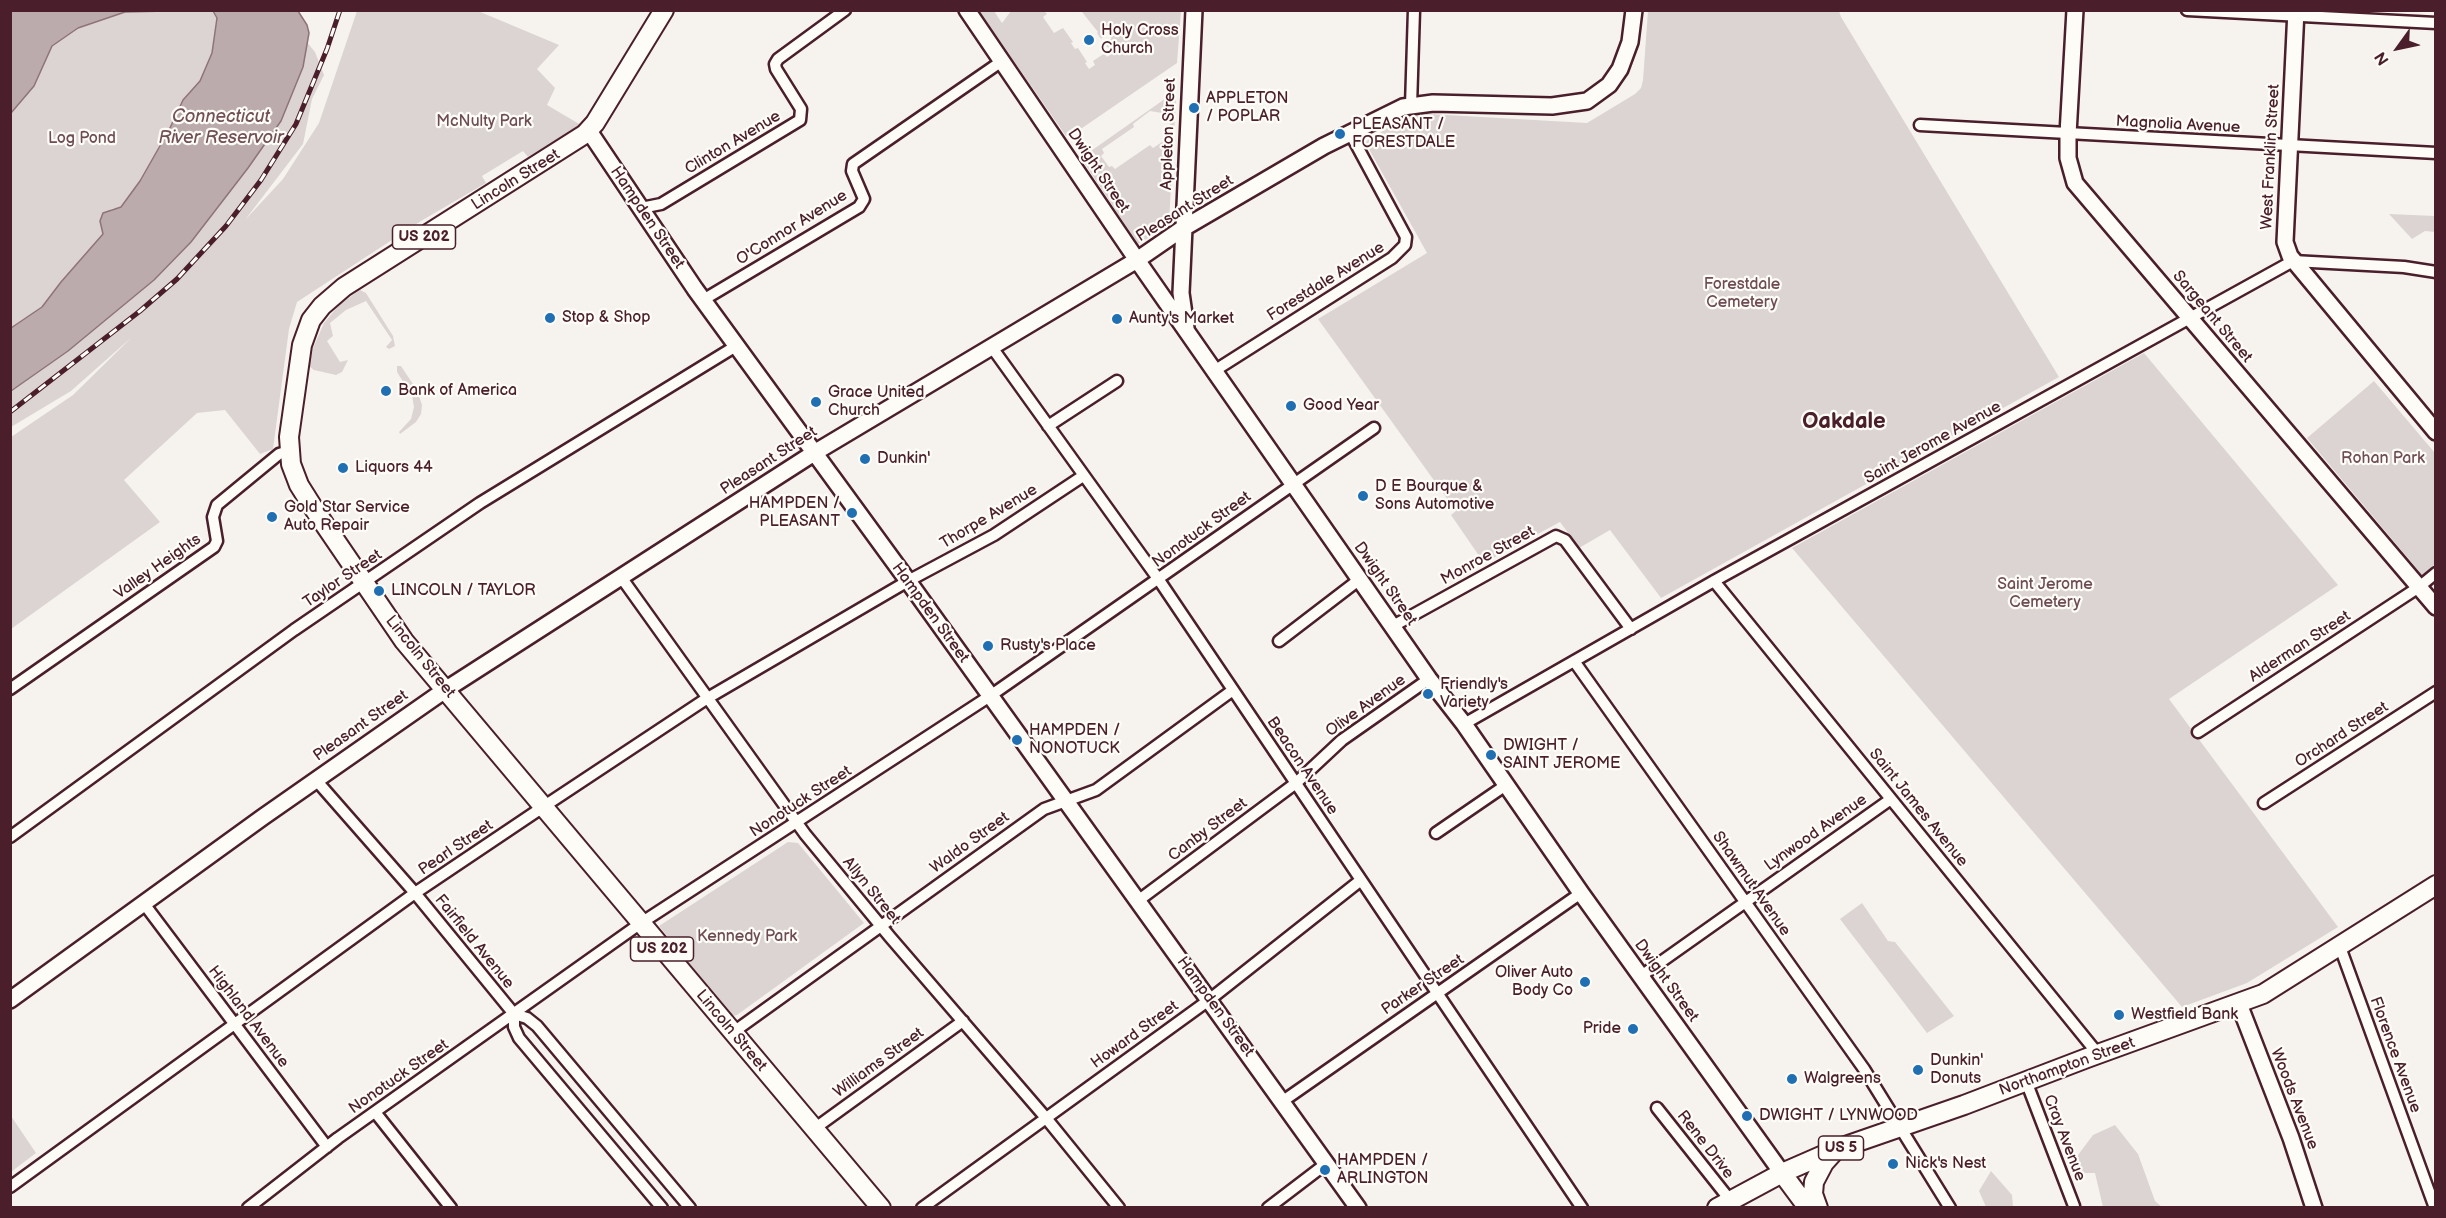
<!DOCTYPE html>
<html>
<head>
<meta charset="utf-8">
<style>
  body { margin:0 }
  #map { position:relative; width:2446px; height:1218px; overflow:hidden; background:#f6f3ef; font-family:"Balsamiq Sans",sans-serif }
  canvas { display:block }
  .frame { position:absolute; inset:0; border:12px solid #4a1f2b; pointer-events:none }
  .north { position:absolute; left:2368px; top:18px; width:60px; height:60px; -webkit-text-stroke:4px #fdfcf7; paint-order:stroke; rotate:237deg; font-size:16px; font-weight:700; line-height:24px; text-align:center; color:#4a1f2b }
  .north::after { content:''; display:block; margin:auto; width:21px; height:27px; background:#4a1f2b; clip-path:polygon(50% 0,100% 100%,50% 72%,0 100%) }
</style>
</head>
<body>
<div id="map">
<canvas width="2446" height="1218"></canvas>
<div class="frame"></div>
<div class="north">N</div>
</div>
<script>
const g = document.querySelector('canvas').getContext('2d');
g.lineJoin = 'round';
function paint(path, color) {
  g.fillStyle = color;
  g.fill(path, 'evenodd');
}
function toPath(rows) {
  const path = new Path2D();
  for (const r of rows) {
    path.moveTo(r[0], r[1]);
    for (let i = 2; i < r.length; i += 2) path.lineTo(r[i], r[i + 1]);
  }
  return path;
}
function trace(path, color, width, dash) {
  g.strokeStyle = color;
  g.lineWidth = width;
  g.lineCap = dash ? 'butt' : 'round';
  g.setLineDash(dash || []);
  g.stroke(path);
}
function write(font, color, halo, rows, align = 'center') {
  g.font = font + ' "Balsamiq Sans",sans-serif';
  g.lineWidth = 4.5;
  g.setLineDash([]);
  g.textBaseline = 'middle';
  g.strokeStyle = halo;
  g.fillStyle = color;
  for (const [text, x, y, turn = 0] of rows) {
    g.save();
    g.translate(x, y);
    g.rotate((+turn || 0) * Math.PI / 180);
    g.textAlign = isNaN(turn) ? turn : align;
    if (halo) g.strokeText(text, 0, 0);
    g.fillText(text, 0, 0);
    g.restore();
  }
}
paint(toPath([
  [167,10,213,11,217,18,212,53,200,81,183,100,169,130,140,181,121,207,111,209,100,222,103,234,61,282,42,307,11,328,11,113,34,86,52,46,78,28,125,12],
  [357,11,478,11,559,45,537,69,555,88,547,105,581,125,528,157,523,151,482,176,486,183,421,221,297,302,289,329,273,449,260,454,225,410,197,413,124,480,160,522,11,629,11,437,73,395,132,337,71,391,11,427,11,391,68,351,114,313,154,280,191,242,248,168,281,121,303,67,306,41,315,52,324,75,312,99,303,144,245,220,283,179,319,123],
  [979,11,994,11,1002,23,1011,11,1044,11,1047,14,1043,17,1054,33,1063,28,1073,42,1071,43,1075,49,1078,48,1087,62,1085,63,1089,69,1095,65,1093,61,1105,53,1107,57,1113,53,1103,42,1111,39,1112,35,1106,32,1101,39,1097,33,1098,32,1082,12,1085,11,1181,11,1177,63,1069,137,1066,136],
  [1648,11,1839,11,1841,17,2059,377,1661,598,1610,530,1579,548,1560,522,1484,563,1451,515,1456,511,1318,319,1427,253,1365,142,1412,113,1587,123,1635,94,1641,88,1643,80],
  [1169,96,1176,99,1169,222,1166,227,1138,244,1081,158],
  [1150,111,1162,113,1170,124,1170,131,1166,134,1168,138,1153,148,1150,145,1115,169,1112,166,1109,167,1101,156,1104,153,1102,149,1134,127,1133,124],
  [2389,214,2435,216,2435,232,2425,231,2412,239],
  [360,290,366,293,393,336,395,346,389,349,386,347,392,340,366,301,346,310,330,323,333,336,327,341,340,362,348,360,342,372,336,375,314,370,310,367,310,362,313,348,324,323,340,304],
  [2144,353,2338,585,2169,699,2338,927,2247,983,2182,1007,1792,548],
  [397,366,401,366,417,390,422,405,421,414,416,422,400,434,399,432,411,419,414,407,412,396,397,372],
  [2374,381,2435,453,2435,566,2423,576,2307,438],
  [788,842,798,843,864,923,737,1015,732,1016,659,926],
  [1862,903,1888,941,1895,942,1954,1016,1927,1033,1840,919],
  [11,1116,36,1153,11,1172,10,1172],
  [2115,1125,2138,1154,2155,1201,2162,1207,2103,1207,2095,1173,2070,1173,2075,1159,2093,1135],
  [1991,1171,2012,1195,2013,1207,1986,1207,1979,1191]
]), '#dcd4d2');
const water = toPath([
  [11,10,167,10,167,11,125,12,78,28,52,46,34,86,11,113,11,10],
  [213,11,298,11,307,25,309,33,303,67,281,121,248,168,191,242,154,280,68,351,11,391,11,328,42,307,61,282,103,234,100,221,103,213,121,207,140,181,169,130,183,100,200,81,212,53,217,18,213,11]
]);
paint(water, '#bbabac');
trace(water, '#8e7378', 1.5);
const street = toPath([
  [2187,10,2436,23],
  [1411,106,1414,10],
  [1920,125,2436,153],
  [641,208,661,204,800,120,801,109,776,69,775,64,778,59,845,10],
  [703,300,859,207,864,199,852,171,853,164,1002,61],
  [991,346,1159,580,1582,1208],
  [1214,371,1392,258,1405,245,1406,237,1350,133],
  [1048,426,1117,381],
  [621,577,805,834,890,937,1046,1118,1119,1208],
  [1714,581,2098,1054],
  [1393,626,1556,536,1565,540,1631,629],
  [1279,641,1360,579],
  [1574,661,1864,1069,1950,1208],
  [10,689,214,547,217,541,213,517,217,505,279,454,289,451],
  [1464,724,1714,581,2293,261,2404,267,2436,272],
  [2198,732,2419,587,2436,573],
  [316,780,415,893,514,1014,527,1018,537,1026,690,1208],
  [2264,803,2436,692],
  [1436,833,1506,785],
  [10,837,294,630,480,503,736,346],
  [1139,900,1296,783,1342,740,1429,679],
  [145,905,327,1147],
  [2340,947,2435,1208],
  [1641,976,1891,799],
  [514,1014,514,1027,519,1038,662,1208],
  [732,1033,1044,809,1096,790,1233,690],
  [2026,1081,2074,1206],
  [1283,1101,1581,893],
  [1657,1108,1730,1200],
  [375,1112,451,1208],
  [814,1129,963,1021],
  [10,1187,415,893,543,807,706,699,908,581,994,535,1083,476],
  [248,1208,338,1138,641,923,990,696,1374,428],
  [922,1208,1209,1000,1361,880],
  [1268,1208,1327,1163]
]);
const secondary = toPath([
  [967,10,1137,260,1429,679,1464,724,1581,893,1782,1173],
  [2075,10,2068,134,2068,158,2075,183,2436,607],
  [2296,10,2285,242,2290,256,2436,432],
  [589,131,695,289,908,581,1358,1208],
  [1186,328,1181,293,1194,10],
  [10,1000,263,817,445,690,814,453,1137,260,1182,229,1324,146,1403,107,1433,103,1552,106,1587,101,1609,85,1620,69,1630,42,1634,10],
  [2239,1004,2291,1138,2314,1208]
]);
const primary = toPath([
  [664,10,595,123,585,134,344,287,322,306,311,320,302,345,289,437,291,464,299,485,316,512,404,641,881,1208],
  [1782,1173,1808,1208],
  [1717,1208,1782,1173,1837,1149,1964,1105,2087,1058,2263,994,2436,885],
  [1818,1208,1813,1194,1814,1182,1824,1163,1833,1153]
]);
trace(street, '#4a1f2b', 15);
trace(secondary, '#4a1f2b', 20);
trace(primary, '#4a1f2b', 22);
trace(street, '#fdfcf7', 10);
trace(secondary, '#fdfcf7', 15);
trace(primary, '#fdfcf7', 18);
const rail = toPath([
  [10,412,140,311,177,279,226,226,261,180,296,124,327,49,340,10]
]);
trace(rail, '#4a1f2b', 5);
trace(rail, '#fdfcf7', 3, [9]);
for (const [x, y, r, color] of [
  [1089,40,6,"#1f6fb2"],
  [1194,108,6,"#1f6fb2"],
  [1340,134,6,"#1f6fb2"],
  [550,318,6,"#1f6fb2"],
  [1117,319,6,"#1f6fb2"],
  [386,391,6,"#1f6fb2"],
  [816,402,6,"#1f6fb2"],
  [1291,406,6,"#1f6fb2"],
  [865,459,6,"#1f6fb2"],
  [343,468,6,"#1f6fb2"],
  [1363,496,6,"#1f6fb2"],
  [852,513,6,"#1f6fb2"],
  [272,517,6,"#1f6fb2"],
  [379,591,6,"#1f6fb2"],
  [988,646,6,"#1f6fb2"],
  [1428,694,6,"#1f6fb2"],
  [1017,740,6,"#1f6fb2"],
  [1491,755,6,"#1f6fb2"],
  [1585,982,6,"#1f6fb2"],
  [2119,1015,6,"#1f6fb2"],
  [1633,1029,6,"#1f6fb2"],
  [1918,1070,6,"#1f6fb2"],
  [1792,1079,6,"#1f6fb2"],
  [1747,1116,6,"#1f6fb2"],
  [1893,1164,6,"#1f6fb2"],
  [1325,1170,6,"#1f6fb2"]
]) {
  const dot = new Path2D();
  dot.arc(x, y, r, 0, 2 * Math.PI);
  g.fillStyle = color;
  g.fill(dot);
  trace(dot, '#fdfcf7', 2);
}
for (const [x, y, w] of [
  [424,237,63],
  [662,949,63],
  [1841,1148,45]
]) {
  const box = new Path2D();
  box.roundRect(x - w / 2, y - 12, w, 24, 4.5);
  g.fillStyle = '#fdfcf7';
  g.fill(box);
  trace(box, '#4a1f2b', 1.5);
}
write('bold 15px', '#4a1f2b', null, [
  ["US 202",424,237],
  ["US 202",662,949],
  ["US 5",1841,1148]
]);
write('16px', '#4a1f2b', '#fdfcf7', [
  ["Holy Cross",1101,31],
  ["Church",1101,49],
  ["APPLETON",1206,99],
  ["/ POPLAR",1206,117],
  ["PLEASANT /",1352,125],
  ["FORESTDALE",1352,143],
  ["Stop & Shop",562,318],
  ["Aunty's Market",1129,319],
  ["Bank of America",398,391],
  ["Grace United",828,393],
  ["Church",828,411],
  ["Good Year",1303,406],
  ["Dunkin'",877,459],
  ["Liquors 44",355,468],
  ["D E Bourque &",1375,487],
  ["Sons Automotive",1375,505],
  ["HAMPDEN /",840,504,"right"],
  ["PLEASANT",840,522,"right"],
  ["Gold Star Service",284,508],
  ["Auto Repair",284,526],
  ["LINCOLN / TAYLOR",391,591],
  ["Rusty's Place",1000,646],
  ["Friendly's",1440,685],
  ["Variety",1440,703],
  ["HAMPDEN /",1029,731],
  ["NONOTUCK",1029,749],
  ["DWIGHT /",1503,746],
  ["SAINT JEROME",1503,764],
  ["Oliver Auto",1573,973,"right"],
  ["Body Co",1573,991,"right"],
  ["Westfield Bank",2131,1015],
  ["Pride",1621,1029,"right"],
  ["Dunkin'",1930,1061],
  ["Donuts",1930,1079],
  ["Walgreens",1804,1079],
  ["DWIGHT / LYNWOOD",1759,1116],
  ["HAMPDEN /",1337,1161],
  ["ARLINGTON",1337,1179],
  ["Nick's Nest",1905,1164]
], 'left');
write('16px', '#6e4c55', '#fdfcf7', [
  ["McNulty Park",484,122],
  ["Log Pond",82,139],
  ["Forestdale",1742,285],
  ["Cemetery",1742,303],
  ["Rohan Park",2383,459],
  ["Saint Jerome",2045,585],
  ["Cemetery",2045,603],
  ["Kennedy Park",747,937]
]);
write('16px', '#4a1f2b', '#fdfcf7', [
  ["Magnolia Avenue",2178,125,3],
  ["Appleton Street",1169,134,-88],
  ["Clinton Avenue",733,143,-31],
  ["West Franklin Street",2271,157,-87],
  ["Dwight Street",1098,171,56],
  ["Lincoln Street",516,180,-32],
  ["Pleasant Street",1185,209,-32],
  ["Hampden Street",647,218,56],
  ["O'Connor Avenue",792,228,-32],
  ["Forestdale Avenue",1326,282,-32],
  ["Sargeant Street",2212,317,50],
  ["Saint Jerome Avenue",1933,443,-29],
  ["Pleasant Street",769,461,-33],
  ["Thorpe Avenue",989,517,-31],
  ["Nonotuck Street",1202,530,-36],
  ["Monroe Street",1488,556,-29],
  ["Valley Heights",158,567,-35],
  ["Taylor Street",343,579,-34],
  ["Dwight Street",1385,584,55],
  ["Hampden Street",930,613,54],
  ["Alderman Street",2300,647,-33],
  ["Lincoln Street",420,657,51],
  ["Olive Avenue",1366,706,-36],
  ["Pleasant Street",361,726,-35],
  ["Orchard Street",2342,735,-33],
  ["Beacon Avenue",1302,766,56],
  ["Nonotuck Street",801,802,-33],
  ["Saint James Avenue",1918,808,51],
  ["Canby Street",1208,830,-37],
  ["Lynwood Avenue",1816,833,-35],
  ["Waldo Street",970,843,-36],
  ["Pearl Street",456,848,-34],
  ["Shawmut Avenue",1751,884,55],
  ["Allyn Street",871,891,51],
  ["Fairfield Avenue",474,942,51],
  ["Dwight Street",1666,981,54],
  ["Parker Street",1423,985,-34],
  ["Hampden Street",1215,1007,54],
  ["Highland Avenue",248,1017,53],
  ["Lincoln Street",731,1031,50],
  ["Howard Street",1135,1035,-36],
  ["Florence Avenue",2395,1055,70],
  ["Williams Street",879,1063,-36],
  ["Northampton Street",2067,1067,-20],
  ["Nonotuck Street",399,1077,-35],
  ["Woods Avenue",2294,1099,69],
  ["Cray Avenue",2064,1138,69],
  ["Rene Drive",1705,1145,52]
]);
write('italic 18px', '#725058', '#fdfcf7', [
  ["Connecticut",221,117],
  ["River Reservoir",221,138]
]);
write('bold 22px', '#4a1f2b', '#fdfcf7', [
  ["Oakdale",1844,422]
]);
</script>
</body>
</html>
